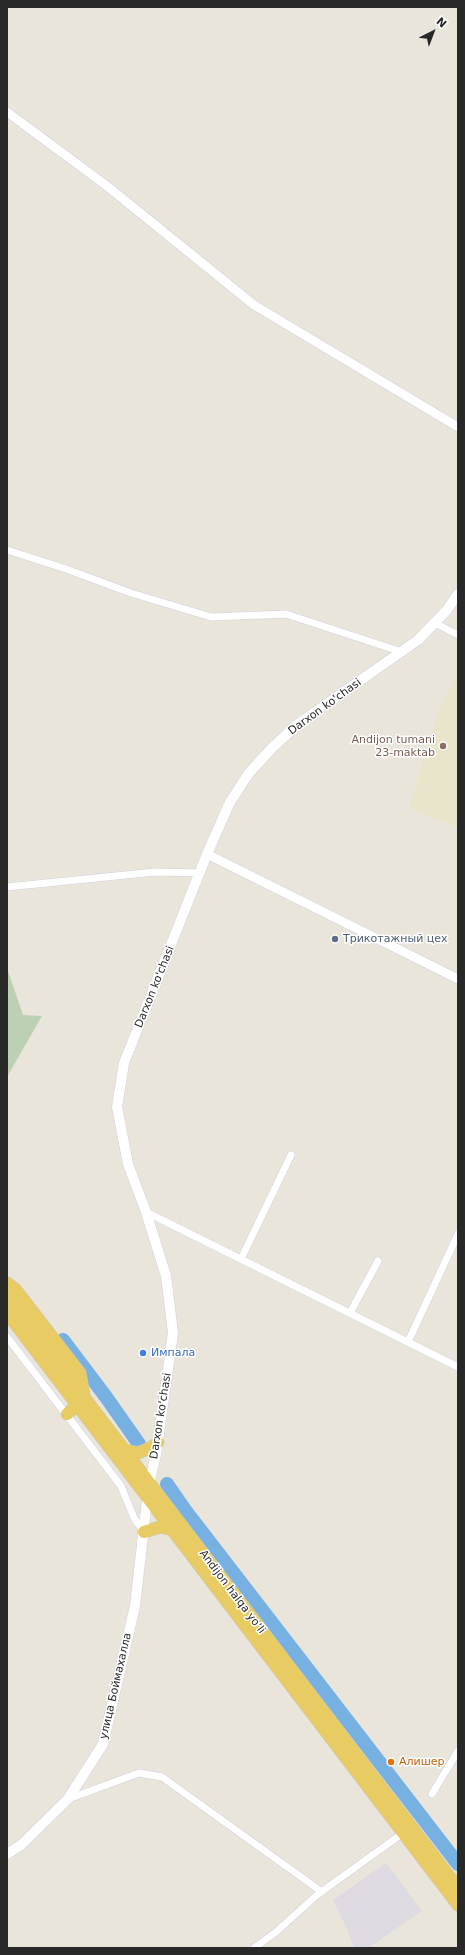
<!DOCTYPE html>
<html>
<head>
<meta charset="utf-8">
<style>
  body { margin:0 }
  #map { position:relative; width:465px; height:1955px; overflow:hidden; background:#e9e5da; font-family:"DejaVu Sans",sans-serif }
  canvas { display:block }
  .frame { position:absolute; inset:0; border:8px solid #282828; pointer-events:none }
  .north { position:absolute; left:413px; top:12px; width:40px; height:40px; -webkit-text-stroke:3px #fff; paint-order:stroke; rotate:42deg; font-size:11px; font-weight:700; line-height:16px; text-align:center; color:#282828 }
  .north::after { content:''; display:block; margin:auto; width:14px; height:18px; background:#282828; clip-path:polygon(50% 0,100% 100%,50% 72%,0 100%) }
</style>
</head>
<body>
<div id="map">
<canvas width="465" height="1955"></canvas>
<div class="frame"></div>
<div class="north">N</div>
</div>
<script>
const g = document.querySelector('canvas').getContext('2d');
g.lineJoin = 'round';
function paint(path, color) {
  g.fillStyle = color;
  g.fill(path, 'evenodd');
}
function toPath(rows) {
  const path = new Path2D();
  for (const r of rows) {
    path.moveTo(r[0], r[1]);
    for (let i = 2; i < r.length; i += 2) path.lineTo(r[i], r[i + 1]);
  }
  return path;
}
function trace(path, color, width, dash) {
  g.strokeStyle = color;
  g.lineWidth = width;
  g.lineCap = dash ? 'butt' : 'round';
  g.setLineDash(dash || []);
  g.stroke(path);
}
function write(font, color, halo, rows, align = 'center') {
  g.font = font + ' "DejaVu Sans",sans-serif';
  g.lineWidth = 3;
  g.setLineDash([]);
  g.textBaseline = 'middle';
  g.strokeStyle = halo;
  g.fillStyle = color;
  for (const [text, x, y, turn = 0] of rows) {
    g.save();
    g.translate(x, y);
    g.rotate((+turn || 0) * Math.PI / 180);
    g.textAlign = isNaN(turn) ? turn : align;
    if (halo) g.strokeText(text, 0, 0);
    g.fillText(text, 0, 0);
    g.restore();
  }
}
paint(toPath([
  [386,1863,422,1911,368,1948,354,1948,348,1931,333,1900]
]), '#dedae2');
paint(toPath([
  [458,671,458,828,409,808,436,717]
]), '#e9e5cb');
paint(toPath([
  [7,968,23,1015,42,1016,7,1077]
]), '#bcd1b3');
trace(toPath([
  [63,1340,106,1397,139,1444],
  [167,1484,185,1510,458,1864]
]), '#76b1e2', 14);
const minor = toPath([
  [7,550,66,569,131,593,211,617,286,614,402,652],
  [435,623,458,635],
  [7,887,155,872,200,873],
  [146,1212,458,1367],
  [241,1259,291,1155],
  [350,1313,378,1261],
  [7,1337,121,1486,134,1518,144,1532],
  [408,1342,458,1234],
  [432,1794,458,1751],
  [68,1799,139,1773,162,1777,322,1892],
  [254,1948,276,1932,317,1895,403,1833]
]);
const tertiary = toPath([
  [7,112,107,186,254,305,458,427],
  [207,854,458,979]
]);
const secondary = toPath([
  [7,1854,21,1845,68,1799,103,1744,135,1606,149,1483,156,1455,173,1333,166,1276,146,1212,128,1164,117,1107,124,1063,207,854,230,802,249,773,273,747,298,724,418,640,447,610,458,594]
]);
const trunk = toPath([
  [7,1283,16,1290,80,1373,84,1395],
  [7,1296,458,1888],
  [7,1313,458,1905],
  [67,1414,77,1405],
  [125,1450,138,1453,152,1447,158,1442],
  [144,1532,160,1527,170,1529]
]);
trace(minor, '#d0d0df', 8);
trace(tertiary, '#d0d0df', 10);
trace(secondary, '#d0d0df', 11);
trace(trunk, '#c7c7c7', 13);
trace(minor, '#fff', 7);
trace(tertiary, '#fff', 9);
trace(secondary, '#fff', 10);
trace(trunk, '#e8cb62', 12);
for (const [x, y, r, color] of [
  [443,746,4,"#8d6e63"],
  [335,939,4,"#5c6f8a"],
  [143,1353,4,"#3f7fe0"],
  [391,1762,4,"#e8710a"]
]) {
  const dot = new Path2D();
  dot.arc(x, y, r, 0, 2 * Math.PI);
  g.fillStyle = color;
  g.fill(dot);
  trace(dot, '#fff', 1.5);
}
write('11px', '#282828', '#fff', [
  ["Darxon ko'chasi",325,707,-36],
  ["Darxon ko'chasi",155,987,-68],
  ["Darxon ko'chasi",161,1416,-81],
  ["Andijon halqa yo‘li",232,1592,53],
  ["улица Боймахалла",116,1686,-77]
]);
write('11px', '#785e54', '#fff', [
  ["Andijon tumani",435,740],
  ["23-maktab",435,753]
], 'right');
write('11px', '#4e5e75', '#fff', [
  ["Трикотажный цех",343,939]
], 'left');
write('11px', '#366cbe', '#fff', [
  ["Импала",151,1353]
], 'left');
write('11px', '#c56008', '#fff', [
  ["Алишер",399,1762]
], 'left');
</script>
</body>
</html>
